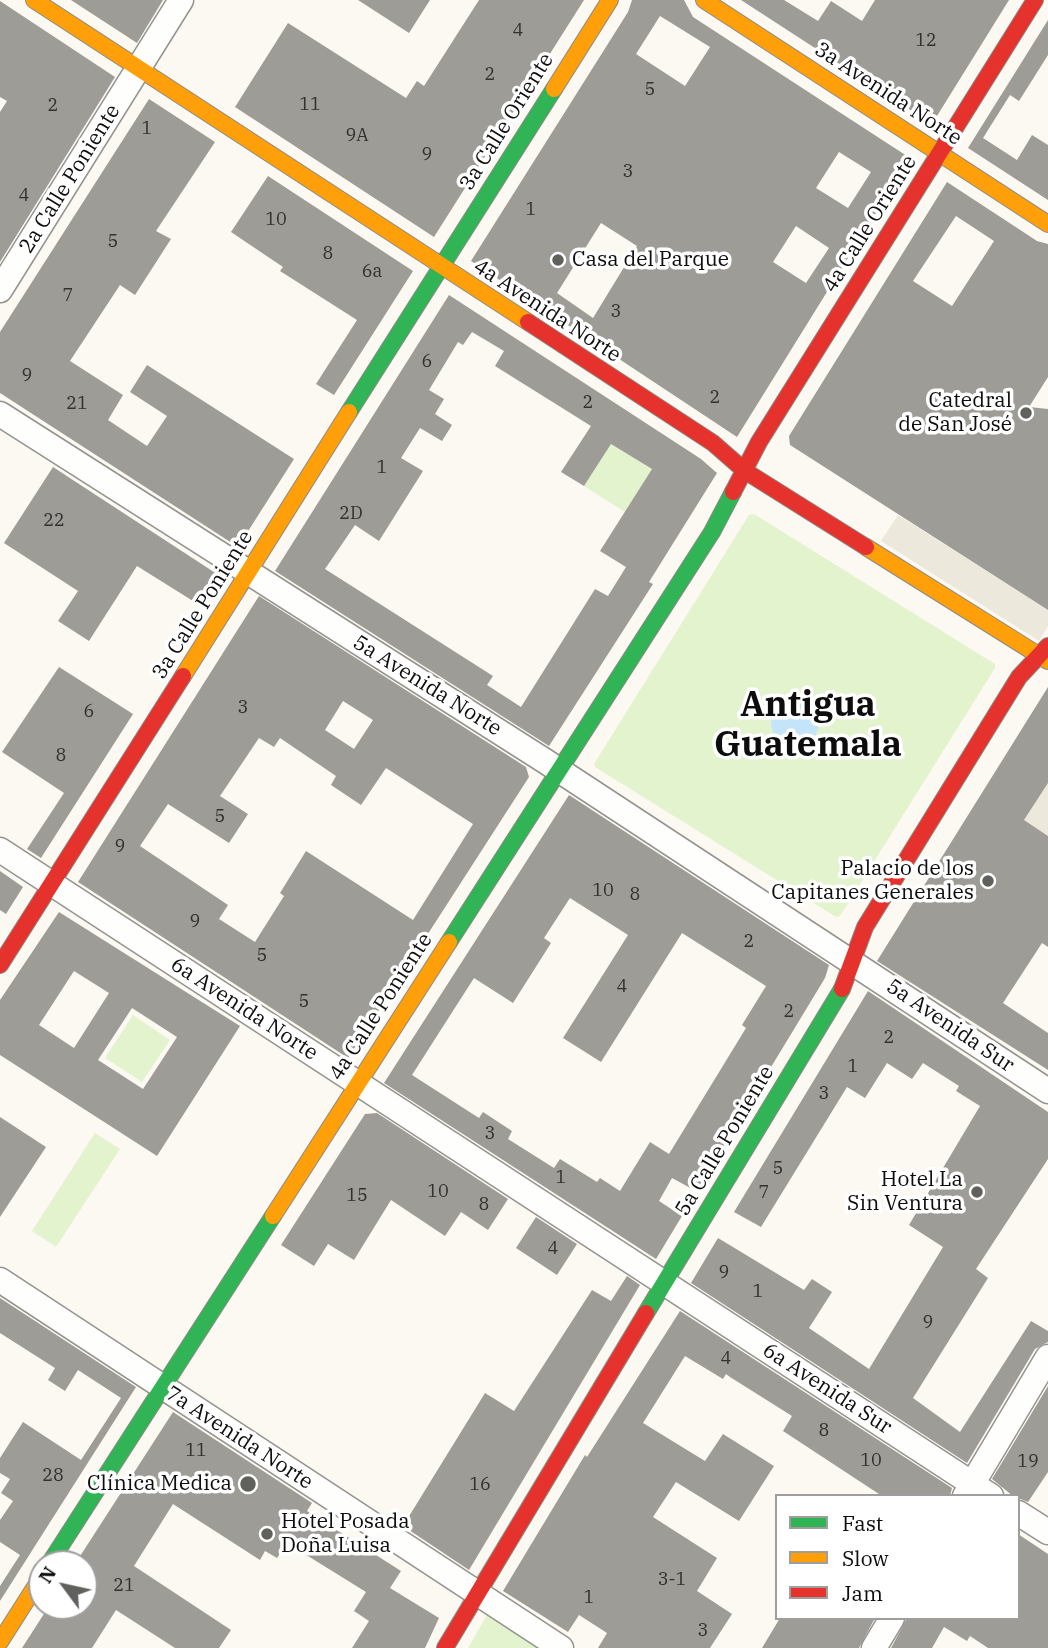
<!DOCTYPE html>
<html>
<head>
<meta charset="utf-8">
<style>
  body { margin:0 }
  #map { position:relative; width:1048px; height:1648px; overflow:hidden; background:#fbf9f1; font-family:"IBM Plex Serif",serif }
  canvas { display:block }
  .legend { position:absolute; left:775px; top:1494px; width:245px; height:126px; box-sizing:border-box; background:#fff; border:2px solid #9e9e9e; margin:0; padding:9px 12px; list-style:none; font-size:21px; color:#0d0d0d }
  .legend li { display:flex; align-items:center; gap:14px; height:35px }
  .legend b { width:35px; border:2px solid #9e9e9e }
  .north { position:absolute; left:28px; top:1550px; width:70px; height:70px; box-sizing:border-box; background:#fff; border:2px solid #9e9e9e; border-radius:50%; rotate:303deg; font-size:19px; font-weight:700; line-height:28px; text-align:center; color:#0d0d0d }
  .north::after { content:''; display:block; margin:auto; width:24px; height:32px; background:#60605d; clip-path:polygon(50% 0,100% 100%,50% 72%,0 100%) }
</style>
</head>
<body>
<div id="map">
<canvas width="1048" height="1648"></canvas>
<ul class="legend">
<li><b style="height:9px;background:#30b455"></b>Fast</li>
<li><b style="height:9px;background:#ff9f0a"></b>Slow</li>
<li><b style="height:9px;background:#e5322d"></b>Jam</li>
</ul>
<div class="north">N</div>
</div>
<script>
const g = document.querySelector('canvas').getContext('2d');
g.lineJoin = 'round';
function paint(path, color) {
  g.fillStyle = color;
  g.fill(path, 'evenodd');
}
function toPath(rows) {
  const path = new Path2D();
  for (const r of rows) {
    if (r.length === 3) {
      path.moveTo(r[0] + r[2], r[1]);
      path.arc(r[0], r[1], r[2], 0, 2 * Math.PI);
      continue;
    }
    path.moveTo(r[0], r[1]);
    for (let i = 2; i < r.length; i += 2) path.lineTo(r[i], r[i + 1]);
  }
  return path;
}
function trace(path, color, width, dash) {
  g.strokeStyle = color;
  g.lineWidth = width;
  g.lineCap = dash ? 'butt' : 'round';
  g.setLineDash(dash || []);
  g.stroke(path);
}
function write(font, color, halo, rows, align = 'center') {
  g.font = font + ' "IBM Plex Serif",serif';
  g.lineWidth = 7;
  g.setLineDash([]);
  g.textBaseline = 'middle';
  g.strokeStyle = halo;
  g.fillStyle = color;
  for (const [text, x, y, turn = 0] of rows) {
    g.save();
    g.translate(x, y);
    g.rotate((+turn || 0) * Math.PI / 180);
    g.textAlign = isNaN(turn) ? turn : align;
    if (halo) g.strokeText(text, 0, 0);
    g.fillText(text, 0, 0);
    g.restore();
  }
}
paint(toPath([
  [611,444,652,469,625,512,584,486],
  [754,514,995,664,995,668,840,916,836,917,595,767,594,764,749,515],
  [133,1015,170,1040,142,1082,105,1058],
  [95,1133,120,1149,56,1247,32,1231],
  [487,1615,538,1648,468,1648]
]), '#e3f3ce');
paint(toPath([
  [898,515,1048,610,1048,626,1039,641,881,541],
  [1048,783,1048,836,1024,820]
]), '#ece8dc');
paint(toPath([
  [795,722,24]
]), '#c4e5f9');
paint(toPath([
  [71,0,163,0,137,43],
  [358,0,430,0,409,33],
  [479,0,584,0,434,237,235,107,288,23,406,98,417,81,424,86],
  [632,0,684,0,693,17,910,158,737,437,471,261,628,12],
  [660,16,710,47,685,86,636,54],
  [839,152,871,172,848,208,816,188],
  [601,223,637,246,593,318,557,293],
  [796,226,829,248,806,283,773,262],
  [741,0,784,0,818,21,831,1,862,21,875,0,1009,0,932,124],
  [0,1,115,77,0,262,0,112,7,101,0,97],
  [1048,20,1048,55,1019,101,1010,95,983,138,1017,160,1032,135,1048,145,1048,200,968,148],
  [149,99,215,142,156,231,171,239,135,295,120,285,70,361,123,395,108,420,147,446,167,416,130,392,147,365,294,459,238,547,0,393,0,332],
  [268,176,413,271,334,395,316,384,357,320,280,271,283,267,231,232],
  [947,182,1037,241,1048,244,1048,377,1029,407,1048,409,1048,610,790,445,789,436],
  [956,216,994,241,952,306,913,281],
  [449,295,701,459,717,473,649,582,653,584,549,746,275,571],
  [472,332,504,351,495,366,591,426,561,472,584,486,611,444,652,469,600,551,626,567,608,596,595,589,521,707,487,685,493,676,325,569,355,525,379,541,423,471,401,458,420,428,442,441,452,425,435,414,444,399,429,390,458,342,463,345],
  [53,467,220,576,201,606,137,566,89,641,58,621,78,591,4,543],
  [259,596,526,767,529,777,348,1058,78,882],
  [343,701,373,720,354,749,325,730],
  [259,738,274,747,280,738,336,776,331,785,361,805,386,768,473,824,413,920,306,851,280,893,284,896,255,942,219,919,228,905,140,846,168,804,229,843,248,814,220,796],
  [59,667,133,714,41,858,27,849,64,793,2,752],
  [1048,687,1048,783,1024,820,1048,836,1048,947,1042,943,1003,1003,1048,1033,1048,1070,877,961],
  [569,795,829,965,825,978,696,1191,672,1178,659,1201,682,1216,656,1259,384,1083],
  [570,898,628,935,563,1038,601,1062,682,933,766,986,742,1025,746,1028,669,1154,650,1142,620,1191,600,1178,597,1182,560,1159,554,1168,508,1139,512,1131,483,1112,479,1118,412,1075,474,978,513,1003,551,943,544,938],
  [0,871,23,887,6,914,0,910],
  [59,912,240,1026,157,1156,0,1055,0,1000],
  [74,971,109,993,74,1048,39,1025],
  [132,1008,177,1037,143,1089,98,1060],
  [868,991,1048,1112,1048,1159,976,1269,988,1278,913,1398,960,1432,1031,1321,1048,1331,1048,1342,1035,1349,967,1463,691,1283,718,1238,804,1290,812,1279,832,1292,809,1328,869,1369,943,1247,909,1225,980,1106,956,1091,959,1086,923,1063,912,1079,887,1063,865,1098,847,1087,761,1227,734,1212],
  [377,1113,508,1199,488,1230,461,1212,445,1236,391,1200,354,1260,328,1244,314,1266,281,1245,365,1114],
  [0,1117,46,1147,0,1217],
  [536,1217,577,1244,557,1275,516,1248],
  [627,1276,640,1285,469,1570,403,1526,485,1393,514,1411,592,1290,611,1301],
  [0,1298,136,1387,0,1601,0,1586,20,1555,0,1542,0,1520,13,1501,1,1493,10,1479,0,1473,0,1458,23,1422,81,1460,121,1398,78,1370,65,1391,48,1380,55,1368,0,1333],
  [680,1311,952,1488,950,1496,882,1496,783,1431,792,1416,730,1377,726,1374,723,1379,685,1356,643,1423,705,1461,723,1434,774,1466,739,1521,676,1482,653,1517,717,1558,697,1591,732,1614,710,1648,598,1648,607,1633,579,1615,568,1632,503,1591,585,1455,587,1457],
  [1048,1386,1048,1472,1028,1502,1013,1496,992,1479],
  [173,1412,312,1503,307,1511,401,1571,390,1588,439,1618,425,1648,352,1648,369,1621,354,1611,366,1592,287,1543,277,1558,265,1551,260,1560,173,1504,134,1566,231,1630,219,1648,175,1648,116,1610,92,1648,22,1648,49,1606,84,1606,84,1564,75,1564],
  [1018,1534,1048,1554,1048,1648,988,1648,970,1636,967,1641,944,1627,932,1648,891,1648,907,1618,1018,1618],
  [780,1618,875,1618,859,1648,762,1648]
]), '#9e9c97');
const street = toPath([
  [0,290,181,0],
  [0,414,545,761,1048,1091],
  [0,850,991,1496],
  [0,1280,561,1648],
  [965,1496,1048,1357],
  [1018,1513,1048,1532],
  [874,1648,892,1618]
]);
const fast = toPath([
  [349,412,554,89],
  [449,942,712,532,733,492],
  [646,1313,842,989],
  [49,1564,273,1216]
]);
const slow = toPath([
  [34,0,528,322],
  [704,0,1048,224],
  [554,89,610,0],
  [866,547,1048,661],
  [183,676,349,412],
  [273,1216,449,942],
  [0,1642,42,1576]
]);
const jam = toPath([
  [528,322,713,443,745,471,866,547],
  [733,492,759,442,1035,0],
  [0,965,183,676],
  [842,989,865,927,1019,677,1048,646],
  [445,1648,646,1313]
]);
trace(street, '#949390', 27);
trace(fast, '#8b8a86', 18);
trace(slow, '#8b8a86', 18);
trace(jam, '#8b8a86', 18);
trace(street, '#fefefd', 24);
trace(fast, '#30b455', 16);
trace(slow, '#ff9f0a', 16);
trace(jam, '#e5322d', 16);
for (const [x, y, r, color] of [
  [558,260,7,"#60605d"],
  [1026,413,7,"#60605d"],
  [988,881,7,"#60605d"],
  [977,1192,7,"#60605d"],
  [248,1484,9,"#60605d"],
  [267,1534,7,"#60605d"]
]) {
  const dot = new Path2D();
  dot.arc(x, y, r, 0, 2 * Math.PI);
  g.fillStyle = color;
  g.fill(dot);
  trace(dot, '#fff', 2.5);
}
write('18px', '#313130', null, [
  ["4",518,31],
  ["12",926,41],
  ["2",490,75],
  ["5",650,90],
  ["11",310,105],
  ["2",53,106],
  ["1",147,129],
  ["9A",357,136],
  ["9",427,155],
  ["3",628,172],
  ["4",24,196],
  ["1",531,210],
  ["10",276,220],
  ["5",113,242],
  ["8",328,254],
  ["6a",372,272],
  ["7",68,296],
  ["3",616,312],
  ["6",427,362],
  ["9",27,376],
  ["2",715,398],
  ["2",588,403],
  ["21",77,404],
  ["1",382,468],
  ["2D",351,514],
  ["22",54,521],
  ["3",243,708],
  ["6",89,712],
  ["8",61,756],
  ["5",220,817],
  ["9",120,847],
  ["10",603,891],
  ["8",635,895],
  ["9",195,922],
  ["2",749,942],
  ["5",262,956],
  ["4",622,987],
  ["5",304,1002],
  ["2",789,1012],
  ["2",889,1038],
  ["1",853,1067],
  ["3",824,1094],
  ["3",490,1134],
  ["5",778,1169],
  ["1",561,1178],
  ["10",438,1192],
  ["7",764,1193],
  ["15",357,1196],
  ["8",484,1205],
  ["4",553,1249],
  ["9",724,1273],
  ["1",758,1292],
  ["9",928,1323],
  ["4",726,1359],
  ["8",824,1431],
  ["11",196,1451],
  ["10",871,1461],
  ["19",1028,1462],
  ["28",53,1476],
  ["16",480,1485],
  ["3-1",672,1580],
  ["21",124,1586],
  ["1",589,1598],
  ["3",703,1631]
]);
write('21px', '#0d0d0d', '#fff', [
  ["3a Avenida Norte",888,94,33],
  ["3a Calle Oriente",507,122,-58],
  ["2a Calle Poniente",70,179,-58],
  ["4a Calle Oriente",870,224,-58],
  ["4a Avenida Norte",547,311,33],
  ["3a Calle Poniente",203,605,-58],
  ["5a Avenida Norte",427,686,32],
  ["4a Calle Poniente",381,1007,-57],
  ["6a Avenida Norte",244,1009,33],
  ["5a Avenida Sur",950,1026,34],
  ["5a Calle Poniente",725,1141,-59],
  ["6a Avenida Sur",827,1389,33],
  ["7a Avenida Norte",239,1438,33]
]);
write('21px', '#0d0d0d', '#fff', [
  ["Casa del Parque",572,260,"left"],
  ["Catedral",1012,401],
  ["de San José",1012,425],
  ["Palacio de los",974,869],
  ["Capitanes Generales",974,893],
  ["Hotel La",963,1180],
  ["Sin Ventura",963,1204],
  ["Clínica Medica",232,1484],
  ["Hotel Posada",281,1522,"left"],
  ["Doña Luisa",281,1546,"left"]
], 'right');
write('bold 35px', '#0d0d0d', '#fff', [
  ["Antigua",808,706],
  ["Guatemala",808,746]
]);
</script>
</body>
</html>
